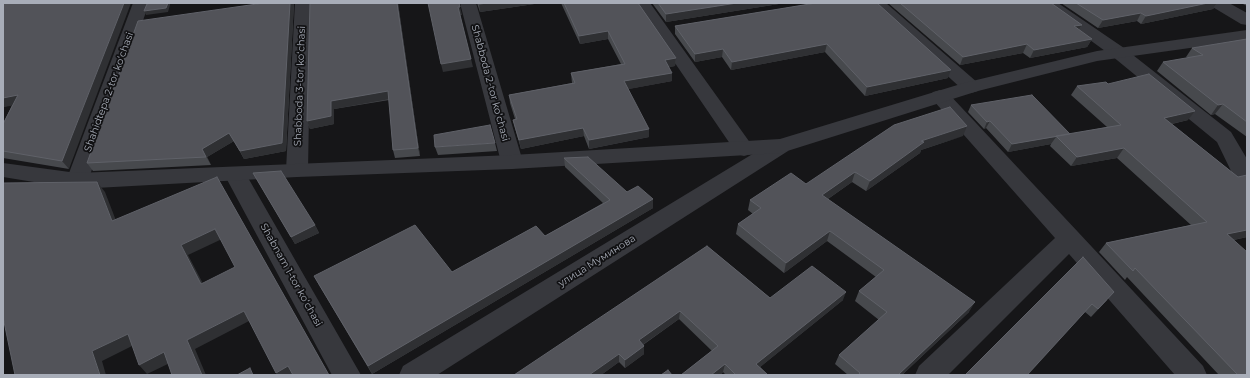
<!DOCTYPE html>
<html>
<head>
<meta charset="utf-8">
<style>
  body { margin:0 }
  #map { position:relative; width:1250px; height:378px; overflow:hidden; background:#161618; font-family:Montserrat,sans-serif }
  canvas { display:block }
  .frame { position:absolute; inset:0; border:4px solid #a8adb8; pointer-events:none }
</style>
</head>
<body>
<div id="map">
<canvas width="1250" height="378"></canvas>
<div class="frame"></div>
</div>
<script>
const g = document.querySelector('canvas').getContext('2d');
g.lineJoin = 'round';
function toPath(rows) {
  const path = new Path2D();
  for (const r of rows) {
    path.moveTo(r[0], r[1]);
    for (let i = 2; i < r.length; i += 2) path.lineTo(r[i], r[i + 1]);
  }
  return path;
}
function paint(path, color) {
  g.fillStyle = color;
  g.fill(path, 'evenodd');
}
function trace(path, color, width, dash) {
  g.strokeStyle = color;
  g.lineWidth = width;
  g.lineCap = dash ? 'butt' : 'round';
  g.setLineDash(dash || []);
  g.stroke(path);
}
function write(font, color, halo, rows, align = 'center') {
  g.font = font + ' Montserrat,sans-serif';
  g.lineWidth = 3.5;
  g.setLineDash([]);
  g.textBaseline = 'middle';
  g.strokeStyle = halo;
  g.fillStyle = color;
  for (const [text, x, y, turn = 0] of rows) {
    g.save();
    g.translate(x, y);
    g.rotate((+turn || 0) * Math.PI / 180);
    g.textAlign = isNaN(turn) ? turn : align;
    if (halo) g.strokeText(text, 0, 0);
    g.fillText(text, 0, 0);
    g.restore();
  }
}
paint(toPath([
  [133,3,149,3,88,181,85,186,77,189,69,186,66,181,133,3],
  [295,3,311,3,308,170,305,175,297,177,289,175,286,170,295,3],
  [460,3,476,3,523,162,519,167,512,169,505,167,501,162,460,3],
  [634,3,650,3,751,144,754,149,751,154,744,156,737,154,634,3],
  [868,3,886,3,978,83,980,87,978,91,971,93,964,91,868,3],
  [1039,3,1058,3,1124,48,1231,132,1247,159,1247,181,1239,179,1232,173,1217,142,1112,56,1039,3],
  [1209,3,1229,3,1247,13,1247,25,1241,24,1211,6,1209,3],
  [940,90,947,92,1078,232,1203,366,1207,375,1175,375,1069,254,948,375,915,375,919,366,1055,238,933,100,930,96,933,92,940,90],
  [781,139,788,141,791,146,788,151,437,375,399,375,403,366,774,141,781,139],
  [235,167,243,169,361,375,332,375,224,174,227,169,235,167]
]), '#37383d');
paint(toPath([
  [1247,30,1247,40,1097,61,978,91,781,153,512,169,297,177,77,189,3,177,3,163,77,173,512,155,780,139,964,83,1097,51,1247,30]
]), '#37383d');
paint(toPath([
  [3,3,69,169,3,158,3,124,12,105,3,107],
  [264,3,294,3,286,151,244,159,234,141,207,157,211,165,93,171,87,163],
  [398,3,420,156,395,158,393,150,389,100,334,109,334,124,310,129,307,121],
  [477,3,541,3,480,12],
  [561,3,638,3,676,58,675,66,669,67,672,81,628,89,649,137,589,149,584,136,521,149,515,128,513,120,515,119,510,103,509,95,572,83,571,73,621,64,608,39,580,44],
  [652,3,785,3,666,22],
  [816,3,948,78,865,96,825,52,731,70,722,57,695,62,675,34,675,26],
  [888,3,1051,3,1082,25,1079,30,1092,39,1087,47,1030,58,1023,53,960,65],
  [1061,3,1217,3,1213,9,1141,24,1137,21,1098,28],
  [1241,3,1247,3,1247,6],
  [1247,39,1247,137,1215,114,1211,115,1157,71,1163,62,1188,58,1186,57,1192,48],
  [1108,84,1188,120,1172,124,1238,177,1247,175,1247,237,1234,240,1247,375,1219,375,1127,277,1125,280,1099,252,1106,243,1191,225,1117,158,1071,166,1050,146,1051,144,1008,152,986,128,984,129,968,112,971,105,1070,134,1107,127,1071,95,1077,86],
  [963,136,921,150,920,153,866,191,852,182,828,199,969,312,902,375,848,375,835,364,839,355,879,320,855,301,859,291,876,277,827,241,784,273,736,234,738,224,753,214,748,210,750,200,806,184],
  [495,143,497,151,438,155,435,147],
  [564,158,627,192,653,208,372,374,319,285,314,276,452,272,545,236,603,203,565,167],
  [253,173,315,225,319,233,295,244],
  [707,246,770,298,843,300,760,367,768,375,726,375,723,372,720,375,681,375,712,351,679,319,643,345,644,354,625,368,619,362,601,375],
  [1083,257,1107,300,1091,317,1085,312]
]), '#47494d');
paint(toPath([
  [124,3,131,3,69,169,62,161],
  [168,3,170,3,170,5,168,12,146,15,144,11],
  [290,3,294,3,286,151,244,159,240,151],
  [397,3,398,3,420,156,418,148],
  [488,3,541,3,480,12,479,4],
  [737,3,785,3,666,22,666,14],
  [1208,3,1217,3,1213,9,1141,24,1146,16],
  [458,7,460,7,462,15,460,15],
  [1141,13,1137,21,1098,28,1103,20],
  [1082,25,1077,33,1074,26],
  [608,31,608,39,580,44,579,36],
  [1092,39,1087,47,1030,58,1034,50],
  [827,44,825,52,731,70,732,62],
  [1027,44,1023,53,960,65,963,57],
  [723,49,722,57,695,62,695,54],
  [676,58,675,66,664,68,665,60],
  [471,59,473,67,443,72,441,64],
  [951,70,948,78,865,96,867,87],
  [672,73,672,81,624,90,624,81],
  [388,91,390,99,334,109,334,124,310,129,307,121,331,101],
  [18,95,24,104,3,107,3,98],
  [1223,104,1215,114,1211,115,1218,105],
  [1195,111,1188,120,1158,127,1164,118],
  [990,121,986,128,984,129,987,122],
  [967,126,963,136,921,150,920,153,866,191,870,181,921,141],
  [583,128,584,136,521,149,519,140],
  [649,129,649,137,589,149,589,140],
  [229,133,234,141,207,157,211,165,202,149],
  [1056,137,1051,144,1008,152,1012,144],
  [1124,148,1117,158,1071,166,1077,157],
  [855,172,852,182,819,205,822,195],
  [97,182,105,192,120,231,112,221],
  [653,199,653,208,372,374,368,366],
  [315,225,319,233,295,244,291,237],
  [215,229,222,239,188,255,208,293,201,284,181,245],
  [1247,230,1247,237,1218,243,1227,234],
  [830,231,827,241,784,273,786,263],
  [846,292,843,300,754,372,756,364],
  [975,302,969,312,902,375,898,375],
  [1092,304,1085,312,1028,375,1027,375],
  [244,311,251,320,195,349,206,375,202,375,187,340],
  [680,311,679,319,638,348,639,340],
  [128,334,136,344,102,361,106,375,100,375,92,351],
  [644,346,644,354,625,368,625,360],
  [164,352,172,362,147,374,139,365],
  [619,354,619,362,601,375,589,375],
  [725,364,723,372,720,375,711,375],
  [288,366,294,375,278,375,276,373]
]), '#2f3033');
const building = toPath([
  [3,3,124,3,62,161,3,151,3,124,18,95,3,98,3,3],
  [152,3,168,3,166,8,144,11,147,4,152,3],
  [264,3,290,3,282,143,240,151,229,133,202,149,206,157,87,163,138,21,264,3],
  [310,3,397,3,418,148,393,150,388,91,331,101,331,116,307,121,310,3],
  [428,3,459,3,460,7,458,7,471,59,441,64,428,3],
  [479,3,488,3,479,4,479,3],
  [564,3,638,3,676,58,665,60,672,73,624,81,649,129,589,140,583,128,519,140,513,120,517,119,509,95,575,83,571,73,625,64,608,31,579,36,564,3],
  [658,3,737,3,666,14,658,3],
  [816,3,877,3,951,70,867,87,827,44,732,62,723,49,695,54,675,26,816,3],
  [900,3,1051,3,1082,25,1074,26,1092,39,1034,50,1027,44,963,57,900,3],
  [1076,3,1208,3,1146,16,1141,13,1103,20,1076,3],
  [1247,39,1247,122,1223,104,1218,105,1163,62,1203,55,1192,48,1247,39],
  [1149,74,1195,111,1164,118,1238,177,1247,175,1247,230,1227,234,1247,252,1247,375,1238,375,1135,268,1133,271,1106,243,1207,222,1124,148,1077,157,1056,136,1121,125,1077,86,1106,82,1108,84,1149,74],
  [1032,95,1070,134,1012,144,990,121,987,122,971,105,1032,95],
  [950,107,967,126,921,141,924,142,870,181,855,172,822,195,975,302,898,375,858,375,860,373,839,355,887,312,859,291,884,270,830,231,786,263,738,224,761,208,750,200,791,173,806,184,894,125,950,107],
  [490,125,495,143,435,147,434,135,490,125],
  [588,157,627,192,638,186,653,199,368,366,314,276,415,225,452,272,536,226,545,236,610,200,564,158,588,157],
  [281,171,315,225,291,237,253,173,281,171],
  [217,177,329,375,293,375,288,366,276,373,244,311,187,340,202,375,172,375,164,352,139,365,128,334,92,351,100,375,15,375,3,317,3,183,97,182,112,221,217,177],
  [215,229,235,267,201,284,181,245,215,229],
  [707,246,770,298,812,266,846,292,756,364,768,375,736,375,725,364,711,375,681,375,718,346,680,311,639,340,644,346,625,360,619,354,589,375,514,375,707,246],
  [1083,257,1114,292,1098,309,1092,304,1027,375,965,375,1083,257],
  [250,368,253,375,237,375,250,368],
  [668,370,672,375,661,375,668,370]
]);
paint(building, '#525359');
trace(building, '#5f6168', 1);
write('10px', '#a8adb8', '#111113', [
  ["Shabboda 2-tor koʻchasi",490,83,75],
  ["Shabboda 3-tor koʻchasi",300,86,-88],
  ["Shahidtepa 2-tor koʻchasi",109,92,-70],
  ["улица Муминова",597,261,-32],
  ["Shabnam 1-tor koʻchasi",291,275,61]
]);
</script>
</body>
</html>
